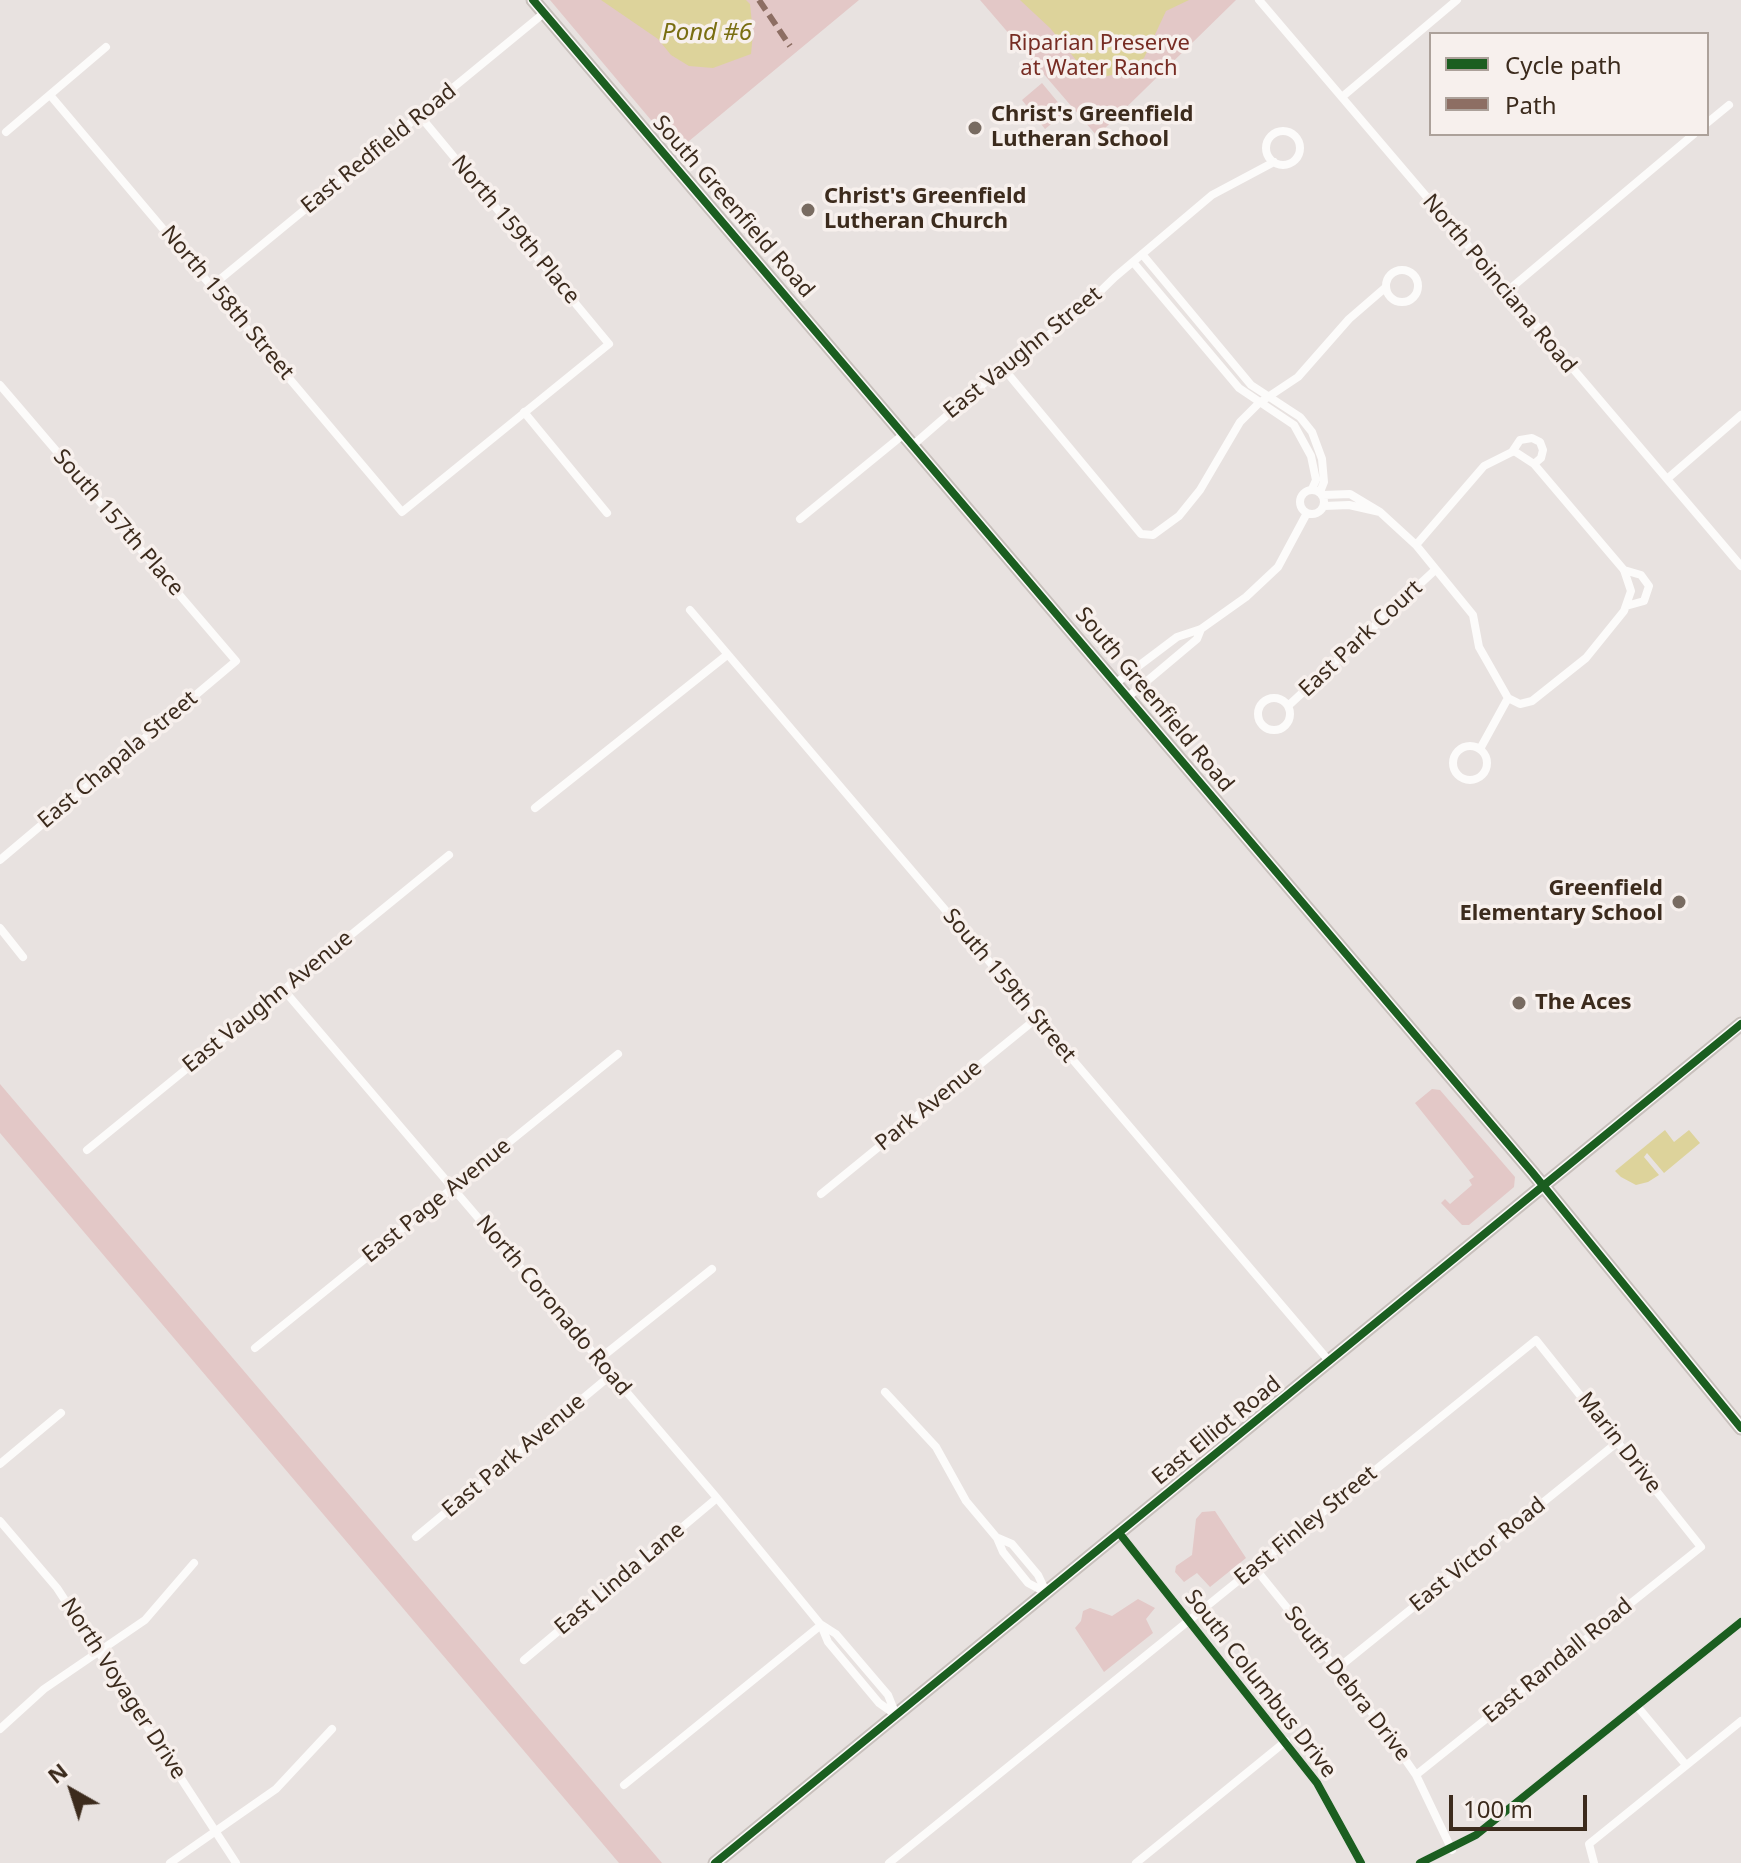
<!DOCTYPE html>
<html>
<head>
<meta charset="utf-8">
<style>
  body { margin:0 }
  #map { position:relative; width:1741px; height:1863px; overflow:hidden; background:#e8e2e0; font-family:"Noto Sans",sans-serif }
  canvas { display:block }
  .legend { position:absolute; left:1429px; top:32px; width:280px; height:104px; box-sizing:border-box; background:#f7f0ed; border:2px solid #aca19a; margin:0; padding:10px 14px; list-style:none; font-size:24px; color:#3c2b1d }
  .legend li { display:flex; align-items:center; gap:16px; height:40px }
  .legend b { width:40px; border:2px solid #aca19a }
  .north { position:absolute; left:32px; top:1751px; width:80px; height:80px; -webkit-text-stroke:6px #f7f0ed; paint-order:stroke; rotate:321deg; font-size:22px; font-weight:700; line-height:32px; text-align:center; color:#3c2b1d }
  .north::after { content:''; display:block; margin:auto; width:28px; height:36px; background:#3c2b1d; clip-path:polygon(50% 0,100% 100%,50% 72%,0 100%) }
  .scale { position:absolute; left:1449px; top:1795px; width:138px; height:36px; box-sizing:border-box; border:4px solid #3c2b1d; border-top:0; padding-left:10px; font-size:24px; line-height:28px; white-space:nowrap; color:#3c2b1d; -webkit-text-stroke:6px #f7f0ed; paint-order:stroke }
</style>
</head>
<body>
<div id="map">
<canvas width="1741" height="1863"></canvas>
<ul class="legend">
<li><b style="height:10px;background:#1b5e20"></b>Cycle path</li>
<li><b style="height:10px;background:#8d6e63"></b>Path</li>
</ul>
<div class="north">N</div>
<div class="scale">100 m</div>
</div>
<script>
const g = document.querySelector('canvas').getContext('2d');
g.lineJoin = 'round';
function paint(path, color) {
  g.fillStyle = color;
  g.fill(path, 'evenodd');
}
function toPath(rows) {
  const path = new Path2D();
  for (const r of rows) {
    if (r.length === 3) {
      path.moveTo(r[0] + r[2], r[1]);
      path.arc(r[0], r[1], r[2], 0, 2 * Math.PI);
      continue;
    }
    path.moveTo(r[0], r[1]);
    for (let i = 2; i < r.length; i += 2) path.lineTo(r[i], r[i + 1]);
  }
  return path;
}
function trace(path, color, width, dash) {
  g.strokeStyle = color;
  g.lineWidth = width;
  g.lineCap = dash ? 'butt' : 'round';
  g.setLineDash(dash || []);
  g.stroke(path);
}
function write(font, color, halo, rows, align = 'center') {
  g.font = font + ' "Noto Sans",sans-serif';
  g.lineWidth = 7;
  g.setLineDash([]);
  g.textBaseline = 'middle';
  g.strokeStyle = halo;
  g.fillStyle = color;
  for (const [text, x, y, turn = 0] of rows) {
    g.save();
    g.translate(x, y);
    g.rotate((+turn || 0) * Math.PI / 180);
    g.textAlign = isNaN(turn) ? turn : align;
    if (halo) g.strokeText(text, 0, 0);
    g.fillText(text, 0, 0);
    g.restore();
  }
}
paint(toPath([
  [550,0,859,0,677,151],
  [980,0,1236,0,1097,136],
  [1042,83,1066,112,1045,129,1022,100],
  [0,1084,662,1863,619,1863,0,1133],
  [1432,1089,1440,1090,1515,1177,1514,1187,1469,1225,1462,1225,1441,1203,1445,1199,1450,1204,1472,1185,1469,1180,1474,1177,1415,1103],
  [1215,1511,1246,1558,1210,1587,1197,1573,1184,1582,1175,1572,1176,1566,1192,1555,1196,1519,1202,1512],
  [1138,1599,1155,1608,1146,1619,1153,1633,1104,1672,1075,1628,1081,1621,1083,1611,1090,1608,1112,1616]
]), '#e3c8c7');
paint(toPath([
  [601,0,746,0,750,4,753,33,751,54,713,68,689,66,671,55,658,39],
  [1020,0,1189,0,1166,11,1144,58,1125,72,1103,77,1085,71,1050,28],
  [1665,1130,1674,1142,1689,1130,1700,1143,1664,1173,1647,1153,1644,1157,1659,1175,1648,1182,1636,1185,1621,1177,1615,1171]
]), '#ddd39b');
const secondary = toPath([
  [533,0,1532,1172,1741,1428],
  [715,1863,1741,1024]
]);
trace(secondary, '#c8c0bc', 15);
trace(toPath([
  [1259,0,1741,566],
  [50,95,402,512,609,344,420,116],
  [1342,97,1457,0],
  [1707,123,1729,105],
  [1283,148,17],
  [6,132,106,47],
  [1142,254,1251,385,1300,417,1312,432,1322,459,1324,482,1320,492],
  [1133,262,1239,388,1294,425,1311,456,1316,480,1312,489],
  [1402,286,16],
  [213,285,544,13],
  [1505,293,1694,134],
  [1004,369,1141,534,1153,535,1179,516,1200,490,1240,422,1259,403,1298,377,1349,319,1386,287],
  [0,385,236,661,0,860],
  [524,412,607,513],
  [913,445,989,379,1078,313,1115,277,1212,195,1274,162],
  [1512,452,1520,440,1532,438,1540,442,1543,450,1541,458,1534,464],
  [1667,479,1741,415],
  [1312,502,12],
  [1323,495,1350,494,1380,512,1349,505,1324,506],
  [1380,512,1416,545,1473,615,1479,647,1508,698,1520,704,1532,701,1586,658,1624,611,1631,591,1624,570,1534,464,1514,451,1484,466,1416,545],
  [800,519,904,434],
  [1624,570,1641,575,1649,586,1644,601,1626,606],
  [690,610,1330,1362],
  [1116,683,1177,637,1201,629,1246,597,1278,567,1307,513],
  [1128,697,1197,639,1201,629],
  [1274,714,16],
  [1288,706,1434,571],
  [1470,763,17],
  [1480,749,1508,698],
  [535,808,727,655],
  [0,928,23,957],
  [283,989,717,1498,821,1625,828,1642,879,1703,896,1715],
  [87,1150,449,855],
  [821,1194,1037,1018],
  [255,1348,618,1054],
  [598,1360,712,1269],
  [885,1392,936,1447,966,1501,997,1538,1003,1552,1028,1583,1047,1593],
  [0,1464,61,1413],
  [0,1521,57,1588,236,1863],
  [1120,1534,1317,1783,1361,1863],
  [416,1537,611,1375],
  [998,1538,1012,1544,1038,1575,1046,1592],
  [1254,1567,1380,1723,1416,1775,1452,1850],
  [822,1625,836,1634,888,1695,896,1715],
  [524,1660,717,1498],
  [1338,1668,1619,1441],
  [1637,1706,1686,1765],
  [0,1729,44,1689,145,1620,194,1563],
  [624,1785,821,1625],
  [170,1863,276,1789,332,1729],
  [889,1863,1536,1340,1701,1547,1416,1775],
  [1136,1863,1286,1741],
  [1420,1863,1476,1835,1741,1622],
  [1594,1863,1589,1844,1741,1721]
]), '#fcfbfa', 8);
trace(secondary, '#fcfbfa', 11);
trace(toPath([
  [759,0,790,46]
]), '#8d6e63', 6, [12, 6]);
trace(toPath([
  [533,0,1532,1172,1741,1428],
  [1120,1534,1317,1783,1361,1863],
  [715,1863,1741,1024],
  [1420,1863,1476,1835,1741,1622]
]), '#1b5e20', 8);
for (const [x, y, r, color] of [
  [975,128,8,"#786b61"],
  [808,210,8,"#786b61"],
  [1679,902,8,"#786b61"],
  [1519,1003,8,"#786b61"]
]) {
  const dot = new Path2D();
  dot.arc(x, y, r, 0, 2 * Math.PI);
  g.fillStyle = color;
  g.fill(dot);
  trace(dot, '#f7f0ed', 3);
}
write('22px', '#772c23', '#f7f0ed', [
  ["Riparian Preserve",1099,44],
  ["at Water Ranch",1099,69]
]);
write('bold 22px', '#3c2b1d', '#f7f0ed', [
  ["Christ's Greenfield",991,115],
  ["Lutheran School",991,140],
  ["Christ's Greenfield",824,197],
  ["Lutheran Church",824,222],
  ["Greenfield",1663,889,"right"],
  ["Elementary School",1663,914,"right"],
  ["The Aces",1535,1003]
], 'left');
write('22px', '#3c2b1d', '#f7f0ed', [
  ["East Redfield Road",379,149,-39],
  ["South Greenfield Road",733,207,49],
  ["North 159th Place",515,230,50],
  ["North Poinciana Road",1499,284,50],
  ["North 158th Street",227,303,50],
  ["East Vaughn Street",1023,353,-39],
  ["South 157th Place",118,523,49],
  ["East Park Court",1361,639,-43],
  ["South Greenfield Road",1154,700,50],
  ["East Chapala Street",118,760,-40],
  ["South 159th Street",1009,986,50],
  ["East Vaughn Avenue",268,1002,-39],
  ["Park Avenue",929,1106,-39],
  ["East Page Avenue",437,1201,-39],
  ["North Coronado Road",553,1306,50],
  ["East Elliot Road",1217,1431,-39],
  ["Marin Drive",1619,1443,52],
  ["East Park Avenue",514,1456,-40],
  ["East Finley Street",1306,1526,-39],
  ["East Victor Road",1478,1555,-39],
  ["East Linda Lane",620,1579,-40],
  ["East Randall Road",1558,1661,-39],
  ["South Columbus Drive",1260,1684,52],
  ["South Debra Drive",1347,1684,52],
  ["North Voyager Drive",123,1689,57]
]);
write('italic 24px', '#796e11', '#f7f0ed', [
  ["Pond #6",707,33]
]);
</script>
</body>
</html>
